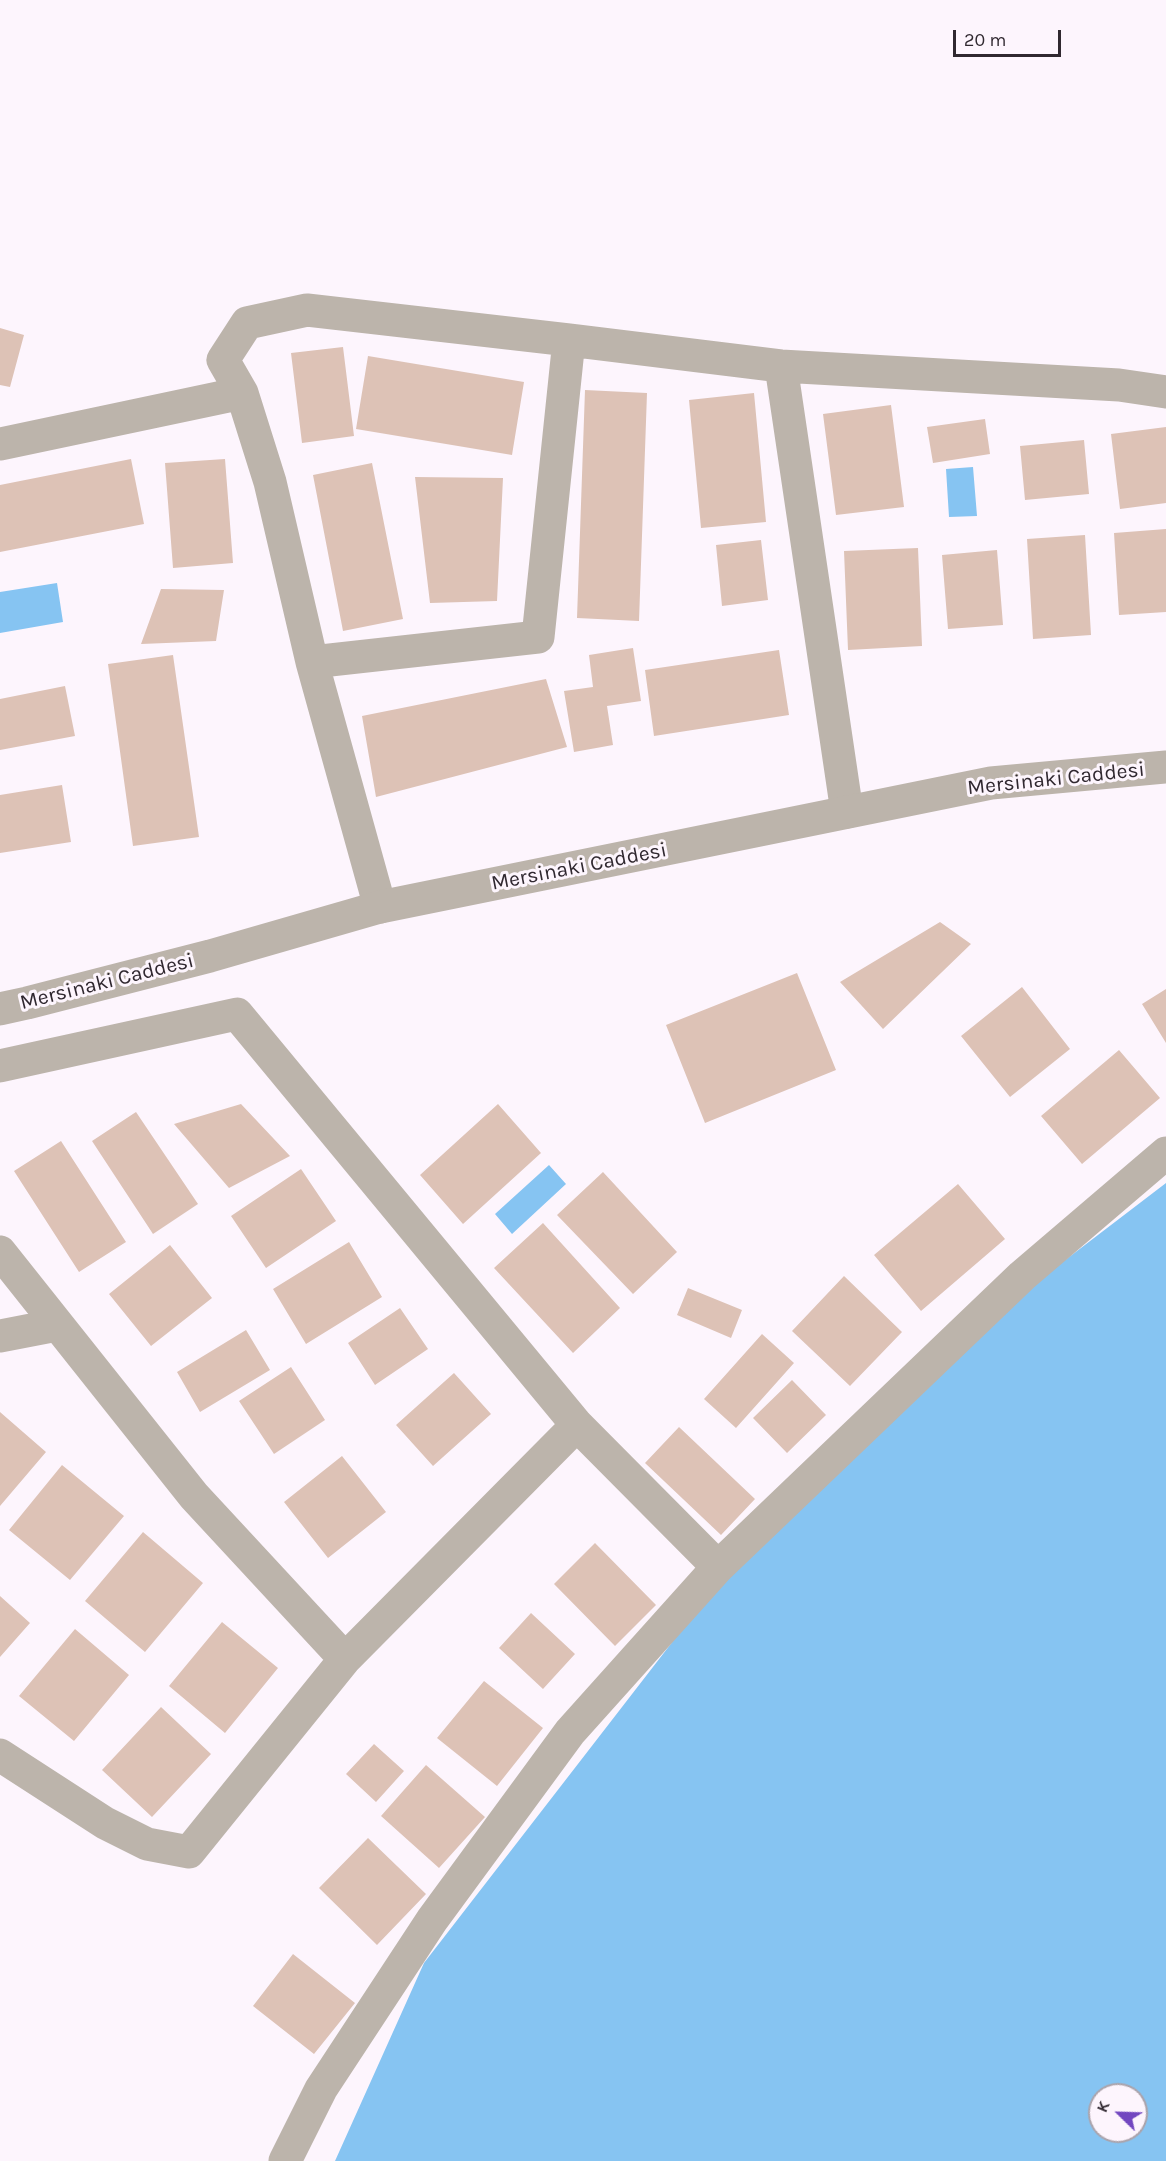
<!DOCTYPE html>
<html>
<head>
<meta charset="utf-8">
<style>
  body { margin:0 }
  #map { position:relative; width:1166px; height:2161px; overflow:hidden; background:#fdf5fd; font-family:Karla,sans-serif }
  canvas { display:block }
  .north { position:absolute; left:1088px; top:2083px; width:60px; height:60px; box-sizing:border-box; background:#fdf5fd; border:2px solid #aba3ab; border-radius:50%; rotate:293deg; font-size:16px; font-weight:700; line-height:24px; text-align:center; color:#302830 }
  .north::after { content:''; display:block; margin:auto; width:21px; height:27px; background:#7247c0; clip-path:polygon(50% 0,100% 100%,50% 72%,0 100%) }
  .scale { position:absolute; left:953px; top:30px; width:108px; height:27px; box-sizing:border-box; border:3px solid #302830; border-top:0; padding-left:8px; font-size:18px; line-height:21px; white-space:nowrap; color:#302830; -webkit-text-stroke:4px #fdf5fd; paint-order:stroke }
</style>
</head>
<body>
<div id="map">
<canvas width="1166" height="2161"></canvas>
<div class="north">K</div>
<div class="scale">20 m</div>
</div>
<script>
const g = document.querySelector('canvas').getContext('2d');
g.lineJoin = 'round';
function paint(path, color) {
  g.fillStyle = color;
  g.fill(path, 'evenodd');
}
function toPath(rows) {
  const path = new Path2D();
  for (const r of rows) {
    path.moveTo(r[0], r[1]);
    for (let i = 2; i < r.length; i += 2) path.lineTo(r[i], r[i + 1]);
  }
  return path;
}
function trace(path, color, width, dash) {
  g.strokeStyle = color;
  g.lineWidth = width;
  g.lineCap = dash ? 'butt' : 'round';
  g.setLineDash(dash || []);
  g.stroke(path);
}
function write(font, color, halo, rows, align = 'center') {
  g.font = font + ' Karla,sans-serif';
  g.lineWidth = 6;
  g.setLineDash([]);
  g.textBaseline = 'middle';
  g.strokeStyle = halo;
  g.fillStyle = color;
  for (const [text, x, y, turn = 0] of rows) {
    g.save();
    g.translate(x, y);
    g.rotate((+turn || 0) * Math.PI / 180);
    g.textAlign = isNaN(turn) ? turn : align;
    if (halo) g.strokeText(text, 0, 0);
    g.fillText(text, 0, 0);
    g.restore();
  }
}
paint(toPath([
  [973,467,977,516,949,517,946,469],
  [57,583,63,622,0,633,0,592],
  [549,1165,566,1184,512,1234,495,1214],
  [1166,1183,1166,2161,335,2161,424,1963,827,1442],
  [1100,2095,1136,2095,1136,2131,1100,2131]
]), '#86c4f2');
paint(toPath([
  [0,328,24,335,10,387,0,385],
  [343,347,354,436,302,443,291,353],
  [368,356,524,382,512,455,356,429],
  [585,390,647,393,639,621,577,618],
  [754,393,766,522,701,528,689,400],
  [891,405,904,507,836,515,823,414],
  [985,419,990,454,933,463,927,427],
  [1166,427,1166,503,1120,509,1111,434],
  [1084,440,1089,494,1025,500,1020,446],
  [131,459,144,524,0,552,0,485],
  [225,459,233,563,173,568,165,463],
  [372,463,403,619,343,631,313,475],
  [415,477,503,478,497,601,430,603],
  [1166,529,1166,612,1119,615,1114,533],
  [1085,535,1091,635,1033,639,1027,539],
  [761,540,768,600,722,606,716,545],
  [918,548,922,646,848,650,844,551],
  [997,550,1003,625,948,629,942,555],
  [161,589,224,590,216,641,141,644],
  [633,648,641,701,607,706,613,745,574,752,564,691,593,687,589,655],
  [779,650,789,715,654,736,645,670],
  [173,655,199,837,133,846,108,664],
  [546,679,567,747,376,797,362,716],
  [65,686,75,736,0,750,0,699],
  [62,785,71,842,0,853,0,795],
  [940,922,971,944,883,1029,840,982],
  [797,973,836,1070,705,1123,666,1025],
  [1022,987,1070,1049,1010,1097,961,1036],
  [1166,989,1166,1043,1142,1004],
  [1119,1050,1160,1098,1082,1164,1041,1116],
  [241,1104,290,1156,229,1188,174,1124],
  [498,1104,541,1153,463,1224,420,1175],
  [136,1112,198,1204,153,1234,92,1141],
  [61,1141,126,1242,79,1272,14,1171],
  [301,1169,336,1221,266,1268,231,1216],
  [603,1172,677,1252,633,1294,557,1215],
  [958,1184,1005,1239,921,1311,874,1255],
  [543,1223,620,1308,573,1353,494,1268],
  [349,1242,382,1297,306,1344,273,1289],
  [170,1245,212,1298,151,1346,109,1294],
  [844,1276,902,1332,850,1386,792,1331],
  [688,1288,742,1310,731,1338,677,1315],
  [400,1308,428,1349,375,1385,348,1343],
  [246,1330,270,1370,200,1412,177,1372],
  [762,1334,794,1363,736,1428,704,1399],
  [291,1367,325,1420,274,1454,239,1401],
  [454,1373,491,1414,433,1466,396,1425],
  [792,1380,826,1415,787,1453,753,1418],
  [0,1412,46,1452,0,1506],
  [679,1427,755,1499,721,1535,645,1463],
  [342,1456,386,1512,328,1558,284,1502],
  [62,1465,124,1516,70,1580,9,1530],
  [143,1532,203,1583,145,1652,85,1601],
  [595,1543,656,1605,615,1646,554,1584],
  [0,1596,30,1623,0,1657],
  [531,1613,575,1654,543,1689,499,1648],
  [222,1622,278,1668,225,1733,169,1686],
  [75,1629,129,1675,74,1741,19,1696],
  [484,1681,543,1728,497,1786,437,1738],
  [161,1707,211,1754,152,1817,102,1770],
  [374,1744,404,1771,376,1802,346,1774],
  [426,1765,485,1817,439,1868,381,1816],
  [368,1838,426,1894,377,1945,319,1888],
  [293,1954,355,2003,314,2054,253,2006]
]), '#ddc2b6');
trace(toPath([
  [781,366,847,812],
  [0,444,242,393],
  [312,662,538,637,569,340],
  [380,907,312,662,270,482,242,393,223,360,247,323,307,310,569,340,781,366,1119,385,1166,392],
  [0,1066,237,1014,577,1425,718,1567],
  [0,1252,194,1496,345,1659],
  [0,1336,57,1325],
  [0,1755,105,1823,147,1844,189,1852,345,1659,577,1425],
  [285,2161,321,2089,432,1920,570,1732,718,1567,1022,1276,1166,1153]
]), '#bcb4ab', 33);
trace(toPath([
  [0,1009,27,1003,210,956,380,907,991,783,1166,767]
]), '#bcb4ab', 33);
write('21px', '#302830', '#fdf5fd', [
  ["Mersinaki Caddesi",1056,779,-6],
  ["Mersinaki Caddesi",579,867,-11],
  ["Mersinaki Caddesi",107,982,-14]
]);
</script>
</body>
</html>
